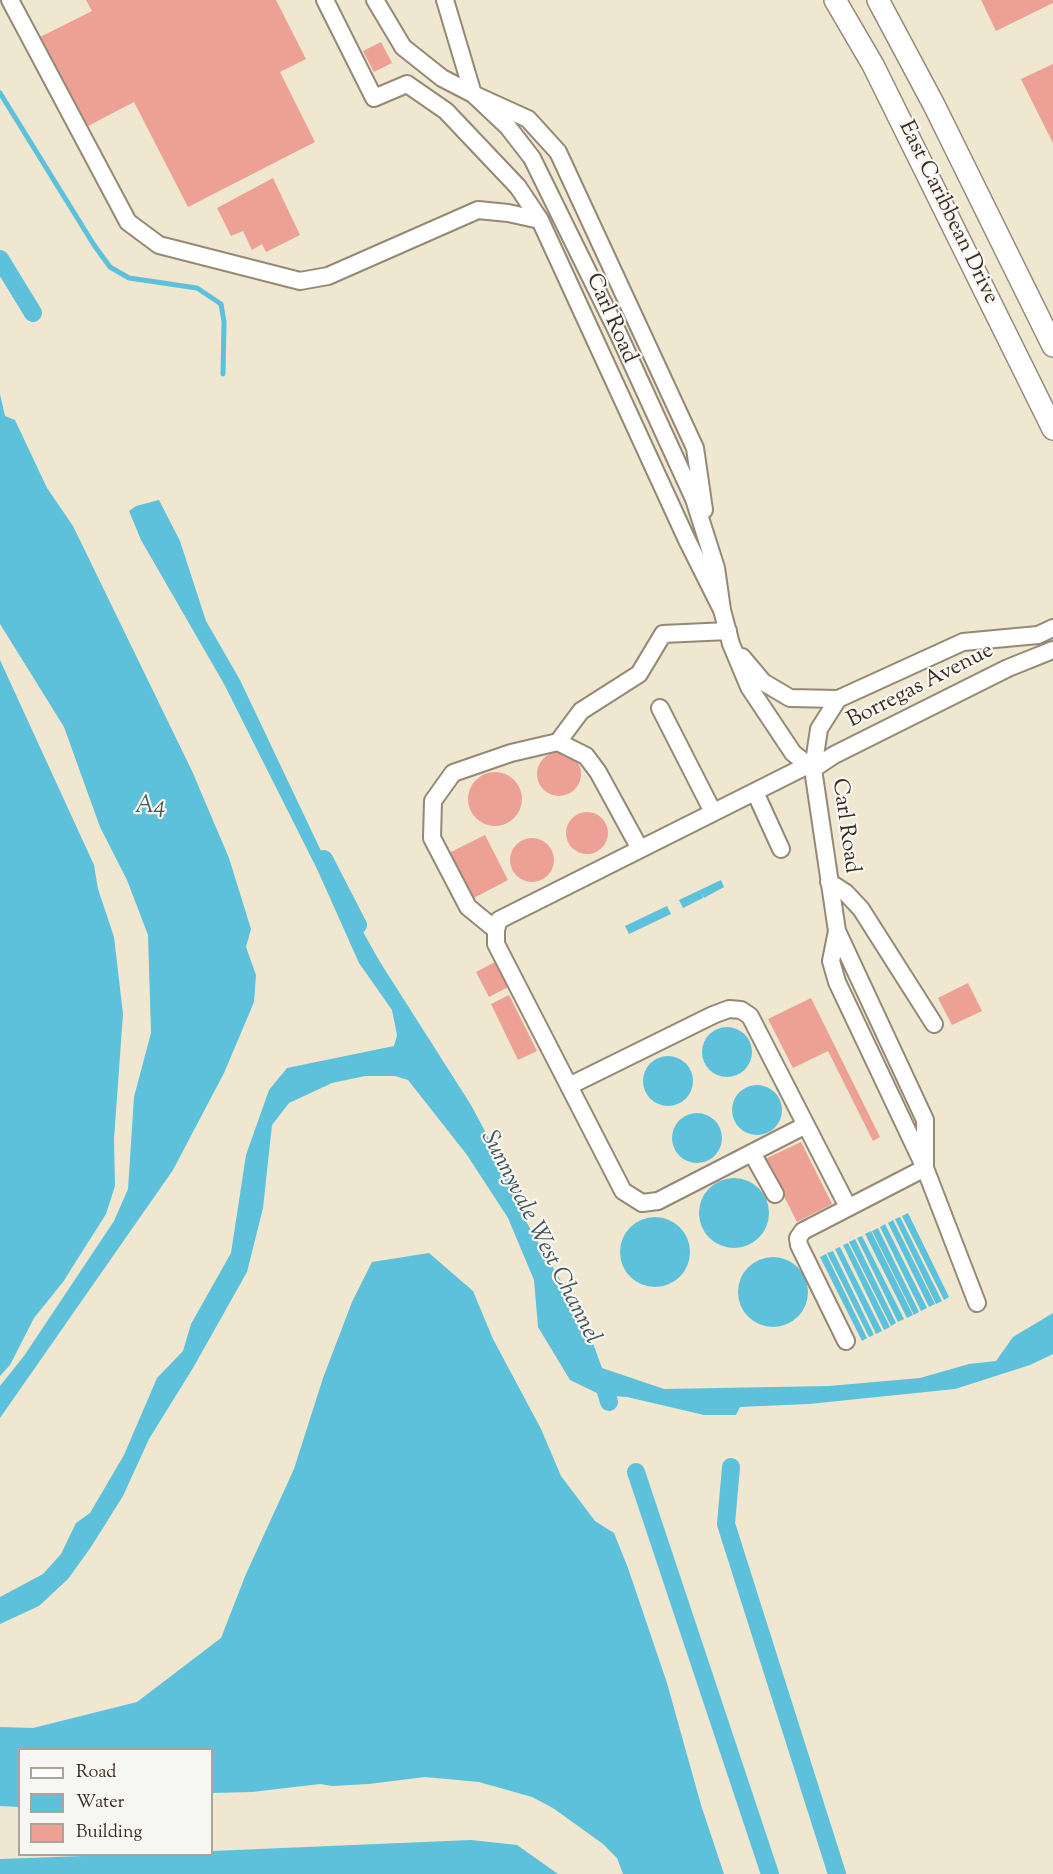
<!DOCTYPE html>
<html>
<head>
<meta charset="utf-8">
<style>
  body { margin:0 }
  #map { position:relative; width:1053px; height:1874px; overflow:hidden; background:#efe7cf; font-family:"Sorts Mill Goudy",serif }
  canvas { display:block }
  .legend { position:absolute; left:18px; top:1748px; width:195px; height:108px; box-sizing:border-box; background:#f6f6f2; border:2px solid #aba49d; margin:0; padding:8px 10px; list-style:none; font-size:18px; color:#3b2a1e }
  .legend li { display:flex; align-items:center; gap:12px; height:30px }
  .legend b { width:30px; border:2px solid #aba49d }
</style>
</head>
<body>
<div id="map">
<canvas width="1053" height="1874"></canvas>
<ul class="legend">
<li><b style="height:8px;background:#fff"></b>Road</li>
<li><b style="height:16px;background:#5dc1db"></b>Water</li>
<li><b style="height:16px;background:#eda194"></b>Building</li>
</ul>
</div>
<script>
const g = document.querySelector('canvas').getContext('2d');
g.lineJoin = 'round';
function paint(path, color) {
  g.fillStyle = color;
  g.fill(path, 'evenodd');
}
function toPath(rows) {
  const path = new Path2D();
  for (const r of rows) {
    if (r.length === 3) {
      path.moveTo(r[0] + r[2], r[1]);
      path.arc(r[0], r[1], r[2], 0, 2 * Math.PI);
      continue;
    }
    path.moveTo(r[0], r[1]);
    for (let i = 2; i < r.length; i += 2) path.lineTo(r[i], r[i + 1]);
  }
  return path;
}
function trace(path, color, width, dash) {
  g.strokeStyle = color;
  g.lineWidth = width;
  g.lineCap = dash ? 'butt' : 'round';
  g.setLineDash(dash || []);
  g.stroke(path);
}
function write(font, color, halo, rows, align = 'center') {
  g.font = font + ' "Sorts Mill Goudy",serif';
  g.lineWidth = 4.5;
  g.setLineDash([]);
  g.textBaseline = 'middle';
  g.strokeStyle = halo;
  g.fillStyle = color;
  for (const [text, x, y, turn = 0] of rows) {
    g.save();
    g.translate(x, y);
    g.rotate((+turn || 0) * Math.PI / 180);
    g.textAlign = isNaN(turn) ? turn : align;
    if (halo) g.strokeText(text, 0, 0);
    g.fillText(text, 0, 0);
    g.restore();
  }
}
paint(toPath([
  [0,394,5,416,15,420,47,488,73,526,192,771,229,858,251,929,246,947,256,975,254,1002,224,1073,173,1170,0,1418,0,1386,24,1356,114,1221,128,1189,134,1097,151,1033,148,935,127,880,100,827,64,727,0,624],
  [159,500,180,541,206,621,240,680,340,891,380,962,471,1105,511,1180,524,1218,586,1324,602,1368,664,1389,829,1386,920,1378,969,1364,996,1361,1013,1337,1053,1313,1053,1354,1030,1365,955,1389,809,1404,740,1407,736,1415,704,1415,627,1397,601,1395,570,1380,538,1327,534,1280,508,1218,467,1155,408,1080,395,1076,365,1076,332,1083,289,1103,272,1125,263,1208,247,1272,193,1368,149,1439,123,1496,91,1547,68,1579,39,1606,0,1624,0,1597,43,1574,61,1554,76,1523,90,1513,124,1455,157,1378,183,1351,191,1324,231,1253,246,1155,269,1090,287,1068,394,1046,397,1035,392,1010,359,963,317,869,224,684,141,540,129,511,136,506],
  [0,660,94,865,98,889,114,937,123,1014,114,1139,115,1186,106,1214,63,1282,34,1318,10,1365,0,1376],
  [721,880,724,887,704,898,702,894,703,898,683,908,679,900],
  [667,906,671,914,629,934,625,926],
  [727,1052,25],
  [668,1081,25],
  [757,1110,25],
  [697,1138,25],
  [734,1213,35],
  [908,1213,949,1297,944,1300,902,1216],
  [655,1252,35],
  [900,1217,942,1301,936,1304,895,1219],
  [893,1220,935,1304,929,1307,888,1223],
  [885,1224,927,1308,921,1311,880,1227],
  [878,1228,919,1312,914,1315,872,1231],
  [871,1231,913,1315,907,1318,865,1234],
  [862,1236,904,1319,898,1322,857,1238],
  [855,1239,896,1323,891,1326,849,1242],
  [848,1243,890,1327,884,1330,843,1245],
  [840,1247,882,1331,876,1334,835,1249],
  [833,1251,874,1335,869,1337,827,1253],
  [429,1253,473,1291,493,1339,541,1429,561,1476,595,1521,614,1533,628,1568,667,1683,701,1805,724,1874,623,1874,617,1858,603,1844,553,1808,532,1797,479,1782,425,1777,369,1784,332,1786,320,1784,252,1792,212,1793,212,1750,20,1750,19,1807,0,1806,0,1727,33,1728,137,1702,221,1638,246,1574,294,1469,323,1378,352,1302,372,1262],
  [826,1254,867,1338,862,1341,820,1257],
  [773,1292,35],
  [471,1840,517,1845,558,1874,0,1874,0,1859,111,1855,212,1854,212,1851]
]), '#5dc1db');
trace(toPath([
  [0,93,94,245,110,267,129,278,197,288,221,304,224,322,223,374]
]), '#5dc1db', 5);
trace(toPath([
  [0,259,33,313],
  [324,859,358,925],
  [605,1388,609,1402],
  [731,1467,726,1524,837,1874],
  [636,1472,770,1874]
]), '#5dc1db', 18);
paint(toPath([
  [86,0,276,0,306,59,280,72,315,142,188,207,134,102,86,127,40,37,92,11],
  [981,0,1053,0,1053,3,996,31],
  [381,42,392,63,374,72,363,51],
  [1053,64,1053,143,1021,79],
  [273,178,300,235,266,252,262,244,252,250,243,231,231,236,217,208],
  [559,774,22],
  [495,799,27],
  [587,833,21],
  [485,835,508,880,470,900,447,854],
  [532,860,22],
  [497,961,510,986,489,997,476,972],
  [968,983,982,1011,952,1025,938,998],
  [509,995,537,1051,518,1060,491,1004],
  [811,998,880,1137,873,1141,828,1051,793,1068,768,1019],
  [801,1142,832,1204,797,1222,765,1159]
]), '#eda194');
const minor = toPath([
  [10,0,128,222,159,245,300,281,328,276,478,210,508,213,540,220],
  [325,0,374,98,407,84,446,111,518,187,540,220,687,540,722,610,716,568,694,499,618,333,532,158,508,127,473,94,442,78,403,47,375,0],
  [445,0,473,94,528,119,558,152,695,448,704,510],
  [722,610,731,644,749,687,793,753,813,769,837,931,925,1120,925,1168],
  [742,657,763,682,790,698,838,699,963,642,1038,635,1053,628],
  [660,708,713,812],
  [558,742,586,756,598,772,640,849],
  [813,769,834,755,1008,668,1053,650],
  [813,769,819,729,838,699],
  [755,792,781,849],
  [829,882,846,893,861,909,934,1024],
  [496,930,468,907,432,838,433,801,453,773,511,753,558,742,581,711,639,674,663,634,728,631],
  [837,931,831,961,837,982,925,1168,977,1303],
  [569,1086,713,1015,729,1009,741,1010,750,1016,848,1207],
  [806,1125,658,1201,642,1203,623,1191,496,944,496,930,499,920,808,765],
  [752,1153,775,1194],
  [846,1341,799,1245,798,1238,803,1231,925,1168]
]);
const major = toPath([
  [835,0,873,65,1053,429],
  [878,0,934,105,1053,346]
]);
trace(minor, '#958876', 20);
trace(major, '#958876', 24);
trace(minor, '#fff', 16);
trace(major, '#fff', 21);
write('22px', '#3b2a1e', '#f6f6f2', [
  ["East Caribbean Drive",947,213,64],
  ["Carl Road",610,319,66],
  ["Borregas Avenue",921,687,-27],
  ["Carl Road",844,826,82]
]);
write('italic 24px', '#455757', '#f6f6f2', [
  ["A4",150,808],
  ["Sunnyvale West Channel",539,1238,63]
]);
</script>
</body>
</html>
